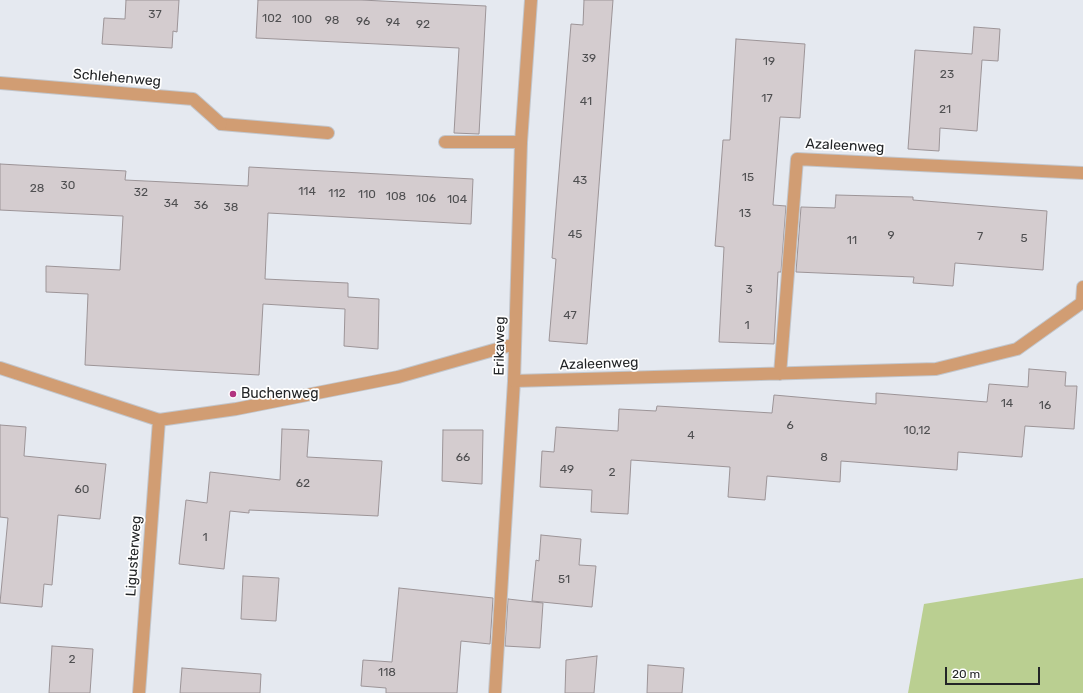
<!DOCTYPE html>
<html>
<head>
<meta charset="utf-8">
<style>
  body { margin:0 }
  #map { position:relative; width:1083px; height:693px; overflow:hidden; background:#e5e9f0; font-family:Rubik,sans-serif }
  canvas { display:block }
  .scale { position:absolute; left:945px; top:667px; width:95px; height:18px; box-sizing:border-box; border:2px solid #232527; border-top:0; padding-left:5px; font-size:12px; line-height:14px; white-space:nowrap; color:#232527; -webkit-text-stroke:3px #fff; paint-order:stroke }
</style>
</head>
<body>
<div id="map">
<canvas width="1083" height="693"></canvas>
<div class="scale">20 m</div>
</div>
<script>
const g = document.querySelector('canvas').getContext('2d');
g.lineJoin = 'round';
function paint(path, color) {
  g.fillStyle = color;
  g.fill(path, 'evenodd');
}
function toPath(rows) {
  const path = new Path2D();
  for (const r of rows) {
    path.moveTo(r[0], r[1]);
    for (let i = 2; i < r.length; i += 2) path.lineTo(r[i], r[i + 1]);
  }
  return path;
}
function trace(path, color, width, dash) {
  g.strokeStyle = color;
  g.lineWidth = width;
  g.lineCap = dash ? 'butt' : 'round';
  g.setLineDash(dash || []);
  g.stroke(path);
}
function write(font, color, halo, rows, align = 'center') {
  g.font = font + ' Rubik,sans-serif';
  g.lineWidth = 3.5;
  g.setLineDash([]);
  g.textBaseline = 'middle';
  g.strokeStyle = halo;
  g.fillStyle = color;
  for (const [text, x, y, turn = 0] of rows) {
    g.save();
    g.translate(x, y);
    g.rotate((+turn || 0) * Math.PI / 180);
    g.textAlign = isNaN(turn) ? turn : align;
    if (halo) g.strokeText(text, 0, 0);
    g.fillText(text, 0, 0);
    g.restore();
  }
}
paint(toPath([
  [1083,578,1083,693,908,693,924,604]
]), '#bacf91');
const building = toPath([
  [126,0,179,0,177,32,173,31,172,48,102,44,104,18,125,19,126,0],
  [258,0,361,0,486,6,479,134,454,133,459,48,256,38,258,0],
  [584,0,613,0,587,344,549,341,556,259,552,258,571,24,583,25,584,0],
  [974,27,1000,29,998,61,982,60,977,131,940,128,939,151,908,149,915,50,972,54,974,27],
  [736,39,805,44,800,118,780,117,773,205,786,206,781,272,778,272,774,344,719,342,724,247,715,246,723,140,730,140,736,39],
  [0,164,126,171,125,180,248,186,249,167,473,179,471,224,268,213,265,279,348,283,348,297,379,299,378,349,344,346,345,309,263,304,259,375,85,365,88,294,46,292,46,266,120,270,123,216,0,210,0,164],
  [836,195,913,197,913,200,1047,211,1043,270,955,263,953,286,913,283,914,277,796,272,801,207,835,208,836,195],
  [1029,369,1066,372,1065,386,1077,386,1074,429,1025,426,1022,457,958,452,957,470,841,461,840,482,767,476,765,500,728,497,730,467,631,460,628,514,591,512,592,490,540,487,542,451,554,452,556,427,618,431,619,409,656,411,657,406,772,413,774,395,876,404,876,393,987,402,989,384,1028,387,1029,369],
  [0,425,26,427,24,456,106,464,100,519,58,515,52,585,44,584,42,607,0,603,8,518,0,517,0,425],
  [282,429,309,430,307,457,382,461,378,516,249,510,249,513,230,511,224,569,179,564,186,500,207,503,210,472,280,480,282,429],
  [443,430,483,430,482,484,442,481,443,430],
  [541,535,581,539,579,565,596,566,592,607,532,601,536,560,539,561,541,535],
  [243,576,279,578,276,621,241,619,243,576],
  [399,588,493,598,490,644,461,641,457,693,386,693,386,688,361,686,363,660,392,662,399,588],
  [508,599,543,603,540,648,505,646,508,599],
  [52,646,93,649,90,693,49,693,52,646],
  [597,656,594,693,565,693,566,660,597,656],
  [648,665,684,668,682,693,647,693,648,665],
  [182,668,261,674,260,693,180,693,182,668]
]);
paint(building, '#d4cccf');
trace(building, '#9c9497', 1);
const lane = toPath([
  [221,124,328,133],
  [445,142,521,142],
  [495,693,514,381]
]);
const street = toPath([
  [531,0,521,142,514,381,936,369,1017,349,1083,302],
  [0,83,193,99,221,124],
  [1082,302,1083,287],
  [0,368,159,420,236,409,398,377,515,344],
  [780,374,797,159,1083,173],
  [139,693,159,420]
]);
trace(lane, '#c2c6cc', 14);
trace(street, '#c2c6cc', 14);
trace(lane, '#d19d73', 12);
trace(street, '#d19d73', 12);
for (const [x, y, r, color] of [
  [233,394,4,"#b23380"]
]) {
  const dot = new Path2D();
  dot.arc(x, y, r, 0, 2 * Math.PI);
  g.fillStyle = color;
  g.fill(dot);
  trace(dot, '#fff', 1.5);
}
write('12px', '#4f4f51', null, [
  ["37",155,15],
  ["102",272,19],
  ["100",302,20],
  ["98",332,21],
  ["96",363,22],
  ["94",393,23],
  ["92",423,25],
  ["39",589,59],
  ["19",769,62],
  ["23",947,75],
  ["17",767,99],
  ["41",586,102],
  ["21",945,110],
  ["15",748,178],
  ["43",580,181],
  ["30",68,186],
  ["28",37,189],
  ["114",307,192],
  ["32",141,193],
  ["112",337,194],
  ["110",367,195],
  ["108",396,197],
  ["106",426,199],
  ["104",457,200],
  ["34",171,204],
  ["36",201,206],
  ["38",231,208],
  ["13",745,214],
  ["45",575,235],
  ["9",891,236],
  ["7",980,237],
  ["5",1024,239],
  ["11",852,241],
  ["3",749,290],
  ["47",570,316],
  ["1",747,326],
  ["14",1007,404],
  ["16",1045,406],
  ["6",790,426],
  ["10,12",917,431],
  ["4",691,436],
  ["66",463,458],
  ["8",824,458],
  ["49",567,470],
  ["2",612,473],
  ["62",303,484],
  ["60",82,490],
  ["1",205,538],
  ["51",564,580],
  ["2",72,660],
  ["118",387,673]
]);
write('14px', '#232527', '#fff', [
  ["Schlehenweg",117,78,5],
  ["Azaleenweg",845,146,3],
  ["Erikaweg",500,346,-89],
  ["Azaleenweg",599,364,-2],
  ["Ligusterweg",134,556,-86]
]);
write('14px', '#232527', '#fff', [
  ["Buchenweg",241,394]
], 'left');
</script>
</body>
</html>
